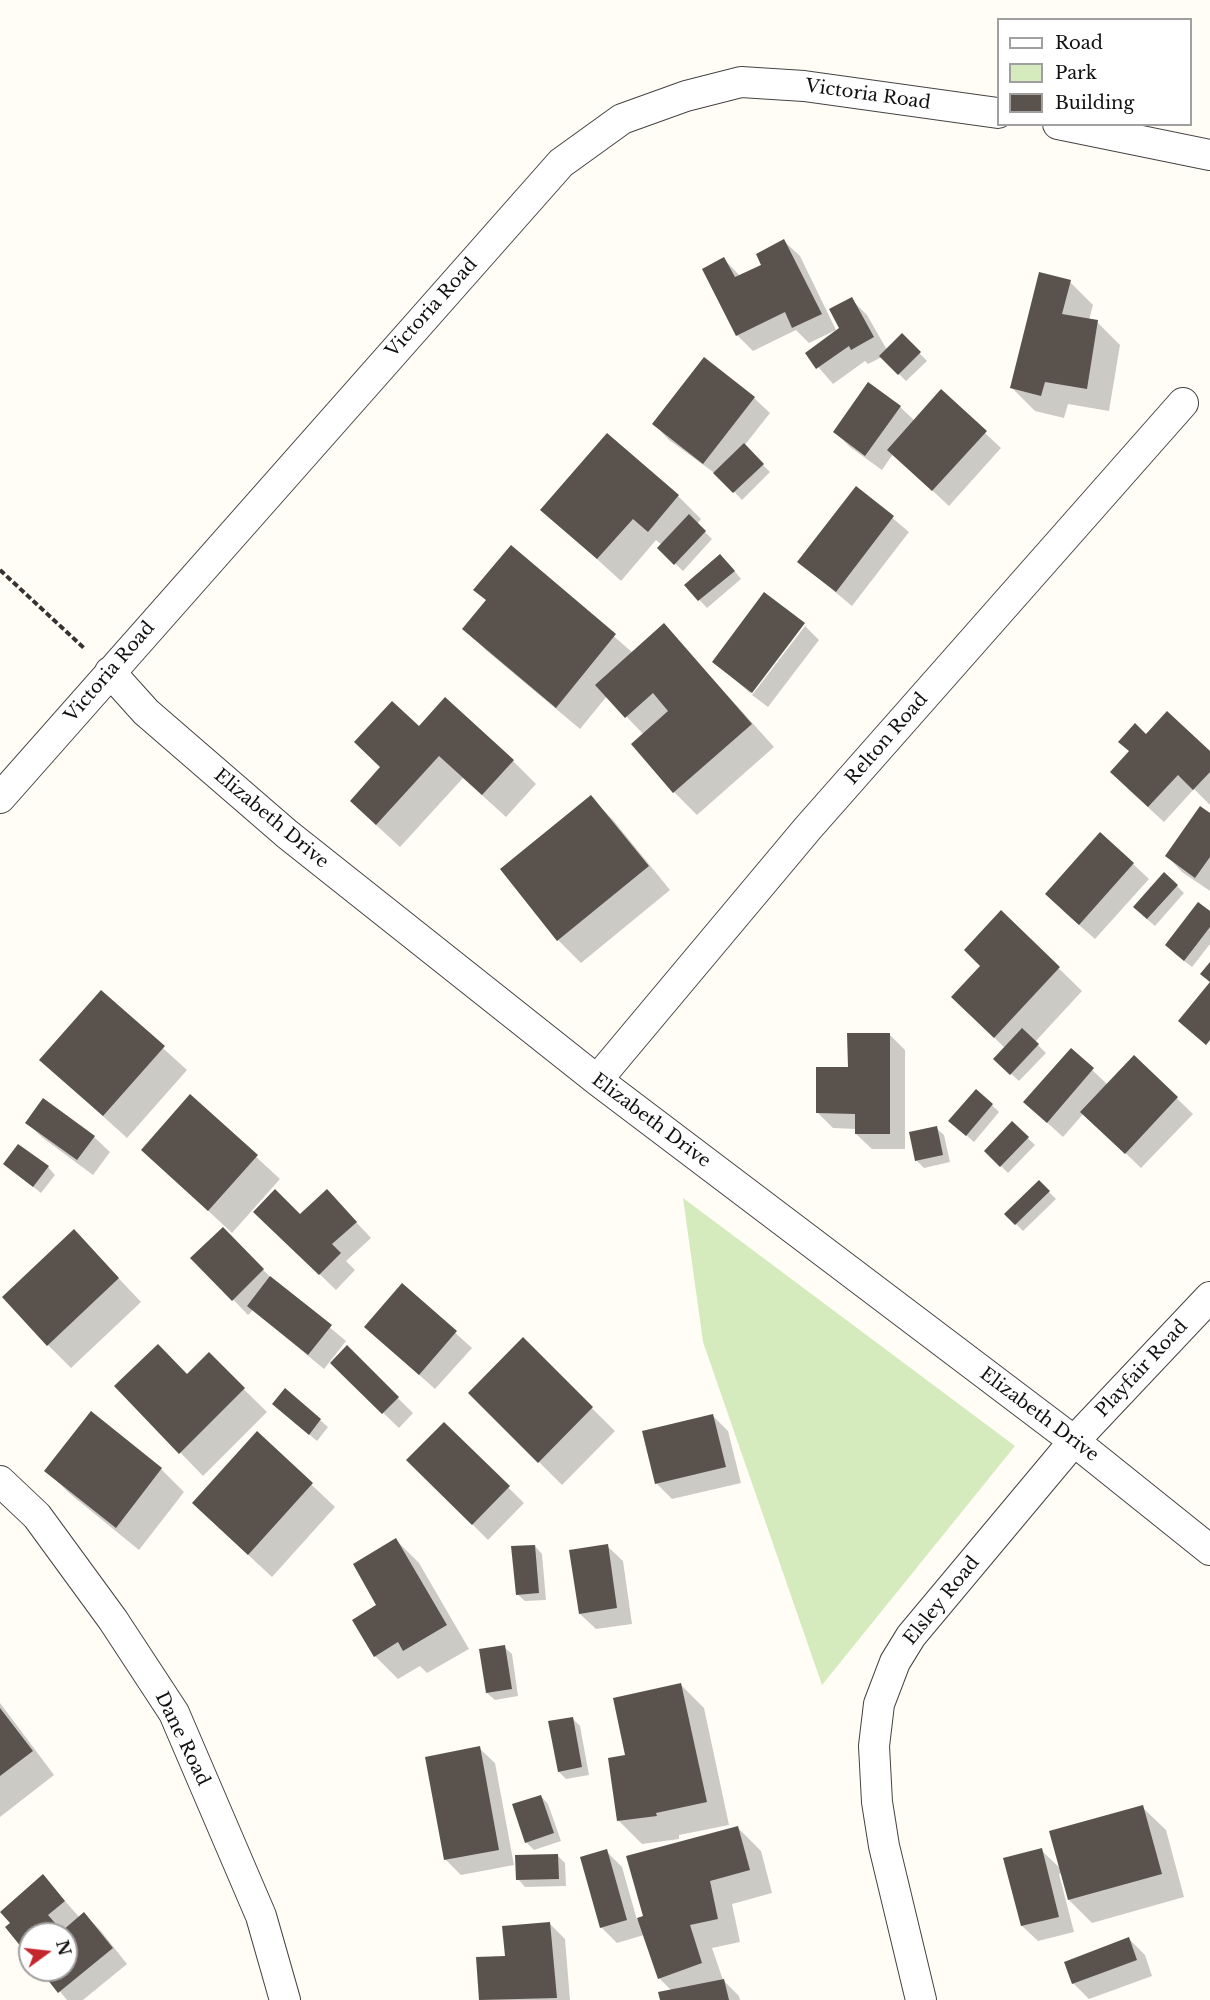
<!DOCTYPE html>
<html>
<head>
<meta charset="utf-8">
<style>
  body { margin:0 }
  #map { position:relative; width:1210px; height:2000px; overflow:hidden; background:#fffdf5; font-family:"Libre Baskerville",serif }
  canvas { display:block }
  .legend { position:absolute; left:997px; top:18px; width:195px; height:108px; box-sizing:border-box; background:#fff; border:2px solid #a0a0a0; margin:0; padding:8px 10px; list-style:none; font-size:18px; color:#111 }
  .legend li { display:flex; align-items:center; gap:12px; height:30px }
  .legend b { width:30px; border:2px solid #a0a0a0 }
  .north { position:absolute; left:18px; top:1922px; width:60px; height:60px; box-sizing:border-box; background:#fff; border:2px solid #a0a0a0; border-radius:50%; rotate:75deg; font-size:16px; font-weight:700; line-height:24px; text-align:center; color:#111 }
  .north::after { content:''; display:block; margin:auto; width:21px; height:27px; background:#c4262e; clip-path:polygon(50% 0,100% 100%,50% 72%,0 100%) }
</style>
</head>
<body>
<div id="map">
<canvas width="1210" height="2000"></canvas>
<ul class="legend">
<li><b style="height:8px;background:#fff"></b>Road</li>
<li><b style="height:16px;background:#d5ebbd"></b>Park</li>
<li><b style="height:16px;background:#5a524d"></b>Building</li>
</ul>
<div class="north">N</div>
</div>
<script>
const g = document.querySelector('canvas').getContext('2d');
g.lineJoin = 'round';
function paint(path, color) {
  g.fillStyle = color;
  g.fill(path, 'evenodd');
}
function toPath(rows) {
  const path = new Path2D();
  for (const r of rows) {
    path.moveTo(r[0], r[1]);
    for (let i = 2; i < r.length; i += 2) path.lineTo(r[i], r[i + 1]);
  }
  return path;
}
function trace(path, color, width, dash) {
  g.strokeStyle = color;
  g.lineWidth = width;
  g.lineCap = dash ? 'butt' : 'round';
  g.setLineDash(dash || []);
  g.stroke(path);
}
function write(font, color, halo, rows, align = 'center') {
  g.font = font + ' "Libre Baskerville",serif';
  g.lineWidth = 6;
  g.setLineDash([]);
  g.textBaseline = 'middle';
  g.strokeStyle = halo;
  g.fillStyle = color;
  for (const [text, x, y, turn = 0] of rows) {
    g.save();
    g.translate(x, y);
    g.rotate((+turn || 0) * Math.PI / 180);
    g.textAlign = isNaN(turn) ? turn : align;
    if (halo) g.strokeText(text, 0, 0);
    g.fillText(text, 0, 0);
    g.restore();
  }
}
paint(toPath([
  [683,1198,1015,1446,822,1685,703,1342]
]), '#d5ebbd');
paint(toPath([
  [784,241,800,256,836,330,809,343,796,330,753,351,737,335,724,259,740,276,763,265],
  [1070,282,1093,305,1089,320,1097,322,1120,345,1109,411,1068,404,1064,418,1035,411,1011,387],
  [851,299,867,315,887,350,902,335,927,361,906,381,882,357,868,364,865,361,833,384,807,354,841,329],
  [941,392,1001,448,949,506,893,454,882,470,850,447,835,432,900,407,915,421],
  [754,398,770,413,744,446,770,472,742,500,720,477,669,440,654,424],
  [857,488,909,532,852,606,799,562],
  [678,496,701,519,697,524,712,539,683,571,659,548,662,545,656,540,621,581,543,510],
  [511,547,633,653,664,625,774,747,697,815,674,792,644,735,607,696,580,729,487,651,464,629,487,601,475,589],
  [728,563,741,579,707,608,686,585],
  [802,624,750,693,714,662],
  [805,626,819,640,768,707,752,695],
  [419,728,513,761,536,784,506,817,463,778,400,847,375,824],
  [1146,736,1210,753,1210,805,1194,789,1164,822,1127,788],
  [590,797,613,820,670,890,581,963,558,940],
  [1210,815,1210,891,1182,872,1167,856],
  [1133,864,1149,879,1095,939,1062,910],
  [1177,886,1184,893,1155,926,1142,915],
  [1001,912,1082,991,1035,1042,1046,1053,1019,1081,995,1059,1005,1048,976,1020,982,966],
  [1210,913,1210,944,1192,967,1174,953],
  [101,992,187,1070,127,1138,41,1060],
  [889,1034,905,1050,905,1149,872,1149,856,1134,856,1129,833,1128,818,1113,849,1068],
  [1071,1050,1108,1085,1134,1057,1193,1114,1141,1168,1084,1113,1063,1137,1041,1117],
  [190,1096,280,1179,232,1233,143,1150],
  [992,1105,999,1112,974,1142,958,1128],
  [27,1123,94,1137,110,1152,93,1175,43,1138],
  [1012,1123,1035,1145,1008,1173,986,1151],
  [936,1128,944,1135,950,1162,924,1168,916,1160],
  [5,1164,48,1167,55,1175,41,1193],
  [1039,1182,1056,1199,1023,1231,1006,1214],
  [342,1207,371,1238,346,1261,355,1270,336,1290,271,1227,300,1216],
  [223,1229,273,1280,346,1341,324,1369,253,1310,248,1315,193,1258],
  [74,1231,141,1302,71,1368,48,1345],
  [402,1285,472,1348,435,1389,366,1327],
  [523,1340,615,1431,562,1485,470,1393],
  [347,1348,413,1413,399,1428,348,1379],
  [209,1355,267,1412,203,1476,116,1386,188,1376],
  [282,1411,320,1420,328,1427,317,1441],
  [91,1413,161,1469,184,1492,139,1550,69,1493,46,1470],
  [713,1416,728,1431,741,1483,672,1499,656,1483],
  [444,1424,524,1503,488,1540,408,1460],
  [257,1433,335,1507,272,1577,217,1526],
  [396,1540,419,1563,469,1649,427,1673,420,1666,398,1679,375,1656,378,1605],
  [535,1546,542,1554,546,1600,525,1601,517,1594],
  [607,1546,623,1561,632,1624,596,1629,580,1614],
  [504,1647,512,1654,518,1696,495,1700,487,1693],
  [681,1685,704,1708,729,1825,679,1835,679,1839,642,1844,619,1821,627,1757],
  [0,1703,54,1775,0,1817],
  [572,1718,580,1726,589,1775,566,1779,559,1772],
  [479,1748,495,1763,514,1865,461,1875,446,1860,426,1758],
  [541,1796,548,1804,561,1841,534,1850,526,1842],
  [1142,1807,1166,1830,1184,1897,1092,1923,1069,1900,1062,1873,1059,1874,1074,1932,1038,1941,1022,1926,1041,1850,1061,1869],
  [738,1828,761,1851,772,1893,732,1904,740,1942,712,1948,723,1980,739,1996,740,2000,661,2000,672,1991,659,1978,644,1935,617,1943,601,1927,606,1851,622,1867,637,1920,645,1917],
  [557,1855,565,1863,566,1886,525,1887,518,1879],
  [43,1876,80,1918,84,1914,100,1930,127,1964,83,2000,67,2000,42,1970,66,1970,66,1934,30,1934,30,1956,7,1927],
  [549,1923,565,1939,570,2000,480,2000,506,1957],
  [1129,1939,1145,1955,1152,1976,1089,1999,1073,1983]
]), '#0003');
paint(toPath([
  [784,239,822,314,792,328,785,312,736,336,702,269,724,257,735,277,761,265,756,254],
  [1039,272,1071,280,1062,314,1098,320,1087,389,1045,382,1041,396,1010,388],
  [852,297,874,337,851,350,849,346,816,369,805,353,839,328,829,309],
  [902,333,921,352,898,375,879,356],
  [704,357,755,397,703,464,652,424],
  [868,382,901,406,865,456,833,432],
  [941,389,987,431,932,491,887,450],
  [607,433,679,495,648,532,633,519,597,559,540,510],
  [744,443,764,464,733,493,713,473],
  [856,486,894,516,836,592,797,562],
  [689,514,706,531,674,565,657,548],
  [511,545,616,634,556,708,462,629,486,600,473,590],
  [720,554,735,571,698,601,684,585],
  [764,592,805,623,752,693,712,662],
  [664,623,752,724,673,793,631,744,668,711,653,693,625,718,595,685],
  [445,697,514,760,482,795,439,756,376,825,350,801,380,767,354,742,392,701,419,726],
  [1167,711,1210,751,1210,772,1193,790,1178,775,1148,807,1110,772,1129,751,1118,742,1135,723,1146,734],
  [591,795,649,866,557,941,500,869],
  [1200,806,1210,813,1210,857,1195,878,1165,856],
  [1100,832,1134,863,1079,925,1045,894],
  [1164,872,1178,885,1147,919,1133,907],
  [1198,902,1210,911,1210,927,1184,961,1165,945],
  [1001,910,1060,967,994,1038,951,997,980,966,964,950],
  [1210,962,1210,982,1200,974],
  [1210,982,1210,1040,1206,1045,1178,1021],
  [101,990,165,1046,103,1116,39,1060],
  [1022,1028,1039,1044,1010,1075,993,1059],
  [847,1033,890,1033,890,1134,855,1134,855,1114,816,1113,816,1067,848,1067],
  [1071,1048,1094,1068,1047,1123,1023,1102],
  [1134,1055,1178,1097,1125,1154,1080,1112],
  [976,1089,993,1104,966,1136,948,1121],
  [190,1094,258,1155,208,1211,141,1150],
  [43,1098,95,1136,77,1160,25,1123],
  [1012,1121,1029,1137,1000,1167,984,1151],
  [937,1126,943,1155,915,1161,909,1132],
  [18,1144,49,1166,33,1187,3,1164],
  [1039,1180,1050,1191,1015,1225,1004,1214],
  [275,1189,300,1214,327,1189,357,1222,332,1244,341,1253,319,1275,253,1212],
  [223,1227,264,1269,232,1301,190,1258],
  [74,1229,119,1278,47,1346,2,1297],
  [270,1276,332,1325,308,1355,247,1306],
  [402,1283,457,1331,419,1375,364,1327],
  [523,1337,593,1407,538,1463,468,1393],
  [158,1344,187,1374,209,1352,245,1388,179,1454,114,1386],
  [347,1345,399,1397,382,1414,330,1363],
  [285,1388,321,1419,309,1435,272,1404],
  [91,1411,162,1468,116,1528,44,1471],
  [713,1414,726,1467,655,1484,642,1431],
  [444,1422,510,1486,472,1525,406,1460],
  [257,1431,313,1483,248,1555,192,1503],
  [396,1538,447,1625,403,1651,398,1642,374,1657,352,1620,376,1605,353,1564],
  [608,1544,617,1608,579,1614,569,1550],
  [535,1545,539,1593,516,1595,511,1546],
  [505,1645,512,1689,486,1693,479,1649],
  [681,1683,707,1802,656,1813,657,1816,617,1821,608,1758,625,1755,613,1698],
  [0,1708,33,1751,0,1776],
  [573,1717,582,1767,558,1772,548,1721],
  [480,1746,499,1850,444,1860,425,1757],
  [541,1795,554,1833,525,1843,512,1804],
  [1143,1805,1162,1874,1068,1900,1049,1831],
  [738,1826,750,1870,710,1881,718,1919,690,1925,702,1963,658,1979,637,1918,643,1916,626,1856],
  [1042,1848,1059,1917,1021,1926,1003,1858],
  [607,1849,627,1920,600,1928,580,1857],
  [558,1854,559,1879,516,1880,515,1855],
  [43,1874,65,1901,48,1915,62,1931,84,1912,113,1948,58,1993,40,1970,66,1970,66,1934,30,1934,30,1958,5,1927,10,1923,0,1912],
  [550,1922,557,1998,479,2000,476,1957,505,1956,502,1926],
  [1129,1937,1137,1960,1072,1984,1064,1962],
  [724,1979,729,2000,660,2000,658,1992]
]), '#5a524d');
const street = toPath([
  [1058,124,1210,155],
  [110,672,146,712,287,834,597,1080,1074,1441,1210,1550],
  [0,798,561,163,622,119,686,96,741,82,804,86,998,113],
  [597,1080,808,828,1183,403],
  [0,1481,37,1516,113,1620,174,1713,261,1916,285,2000],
  [921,2000,884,1846,877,1802,874,1746,879,1704,895,1662,911,1636,1074,1441,1210,1297]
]);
trace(street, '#444', 32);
trace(toPath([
  [0,570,85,649]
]), '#333', 4, [6, 3]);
trace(street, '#fff', 30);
write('18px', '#111', '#fff', [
  ["Victoria Road",868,95,8],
  ["Victoria Road",432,308,-48],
  ["Victoria Road",110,672,-49],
  ["Relton Road",887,739,-49],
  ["Elizabeth Drive",271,819,40],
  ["Elizabeth Drive",651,1121,37],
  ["Playfair Road",1142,1369,-47],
  ["Elizabeth Drive",1039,1415,37],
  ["Elsley Road",942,1601,-51],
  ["Dane Road",182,1739,64]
]);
</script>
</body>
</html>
